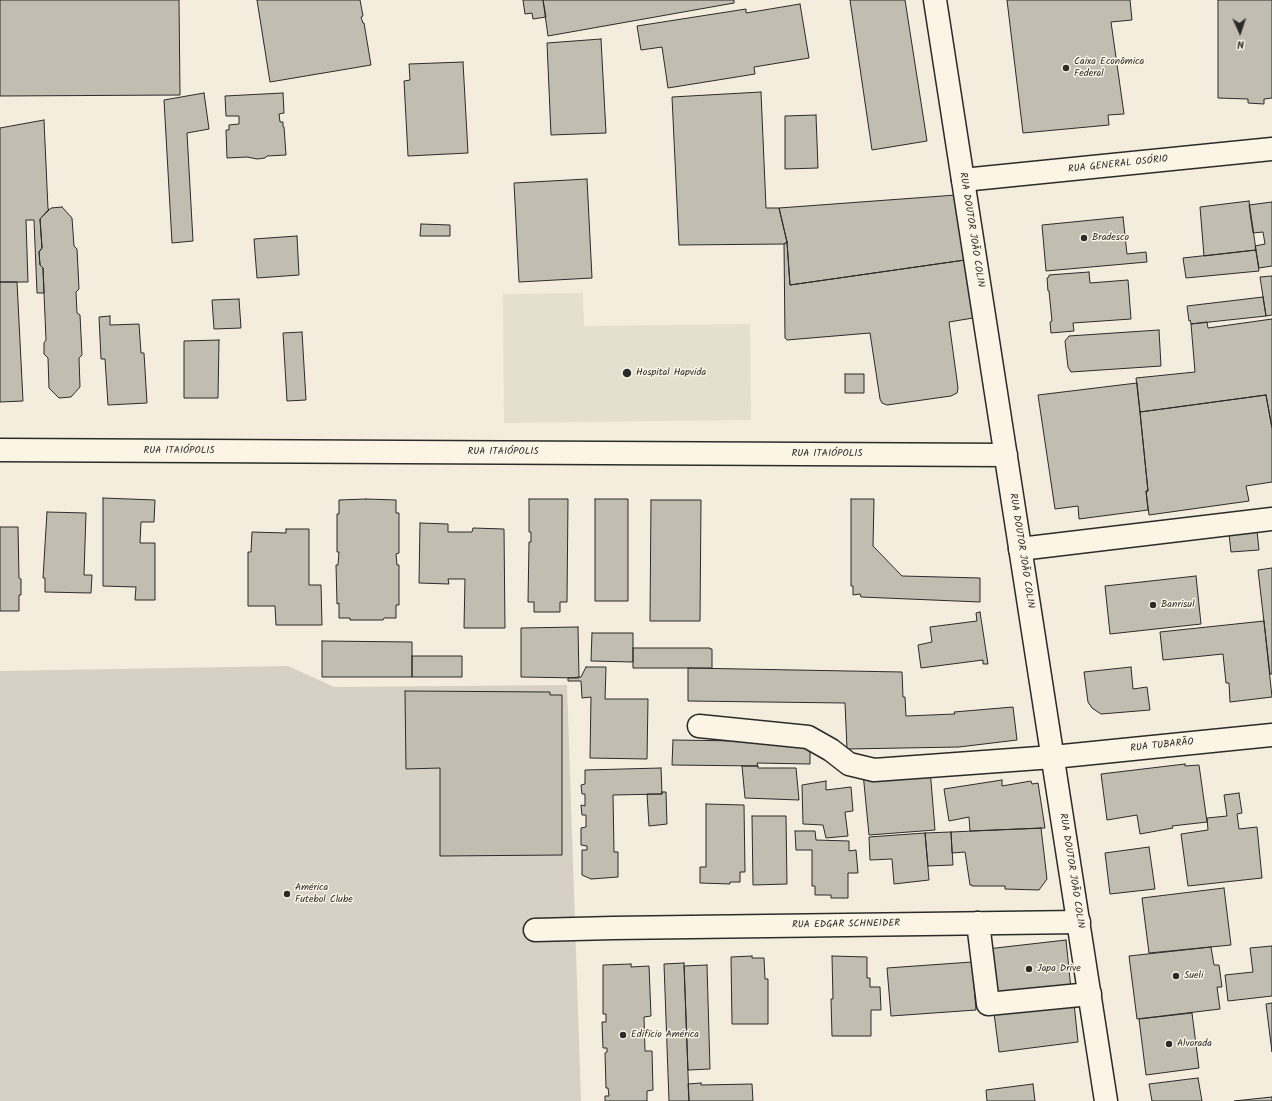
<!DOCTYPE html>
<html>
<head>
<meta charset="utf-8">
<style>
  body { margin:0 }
  #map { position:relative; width:1272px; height:1101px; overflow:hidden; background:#f4edde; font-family:Kalam,sans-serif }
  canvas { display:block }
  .north { position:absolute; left:1220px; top:12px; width:40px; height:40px; -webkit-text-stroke:3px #fcf5e5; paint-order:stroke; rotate:177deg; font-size:11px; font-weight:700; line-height:16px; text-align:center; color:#2b2b2b }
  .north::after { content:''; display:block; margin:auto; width:14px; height:18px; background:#2b2b2b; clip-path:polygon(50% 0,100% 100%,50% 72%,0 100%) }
</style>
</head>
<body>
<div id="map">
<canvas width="1272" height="1101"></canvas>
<div class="north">N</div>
</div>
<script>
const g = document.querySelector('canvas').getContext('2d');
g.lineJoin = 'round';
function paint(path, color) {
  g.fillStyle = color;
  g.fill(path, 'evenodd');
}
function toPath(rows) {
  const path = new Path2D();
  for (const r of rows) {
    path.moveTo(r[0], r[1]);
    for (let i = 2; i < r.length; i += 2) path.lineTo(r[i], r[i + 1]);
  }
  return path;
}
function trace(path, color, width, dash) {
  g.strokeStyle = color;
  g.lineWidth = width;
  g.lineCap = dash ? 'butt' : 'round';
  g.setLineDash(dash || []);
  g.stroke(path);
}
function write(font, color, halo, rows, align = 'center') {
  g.font = font + ' Kalam,sans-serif';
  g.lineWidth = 3;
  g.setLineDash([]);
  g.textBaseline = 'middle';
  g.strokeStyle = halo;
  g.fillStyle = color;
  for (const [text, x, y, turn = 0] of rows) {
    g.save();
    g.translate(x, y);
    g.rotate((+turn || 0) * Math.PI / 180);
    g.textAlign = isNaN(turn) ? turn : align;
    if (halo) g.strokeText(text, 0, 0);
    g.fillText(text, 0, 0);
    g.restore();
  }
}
paint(toPath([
  [583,293,584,326,750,324,751,420,504,423,503,294]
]), '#e5dfd0');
paint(toPath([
  [288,666,334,687,567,685,581,1101,0,1101,0,671]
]), '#d6d1c4');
const building = toPath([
  [0,0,179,0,180,95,0,96,0,0],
  [257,0,360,0,363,16,361,17,363,23,364,23,371,65,270,82,257,0],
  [523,0,543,0,546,17,533,19,532,13,525,14,523,0],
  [543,0,734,0,734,3,548,36,543,0],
  [850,0,905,0,927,141,872,150,850,0],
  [1007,0,1130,0,1132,20,1111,22,1124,114,1108,115,1109,125,1023,133,1007,0],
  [1218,0,1272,0,1272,98,1264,99,1264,104,1248,103,1248,99,1218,98,1218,0],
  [800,4,809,58,754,67,755,74,668,88,662,47,641,50,637,26,746,9,746,13,800,4],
  [601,39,606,133,551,135,547,43,601,39],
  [463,62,468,153,408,156,404,81,410,80,409,64,463,62],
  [761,92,766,208,779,208,787,242,784,244,679,245,672,97,761,92],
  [204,93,209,129,187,133,193,241,172,243,164,100,204,93],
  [283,93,284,113,279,114,280,122,283,122,283,127,284,127,286,155,267,156,265,158,257,159,247,157,227,158,226,130,229,130,229,125,239,124,239,116,226,116,225,96,283,93],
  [816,115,818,168,785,169,785,116,816,115],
  [44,120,48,209,49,209,40,219,42,248,39,252,40,265,43,268,44,293,37,293,34,220,26,220,28,282,0,282,0,128,44,120],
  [587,179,592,278,519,282,514,183,587,179],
  [956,195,965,260,790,285,787,242,779,208,956,195],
  [1249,201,1256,250,1204,256,1200,207,1249,201],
  [1272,202,1272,266,1259,268,1255,246,1265,244,1263,232,1253,233,1249,205,1272,202],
  [62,207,72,218,74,246,77,249,79,289,76,292,77,313,80,315,82,355,79,358,80,387,71,397,59,398,49,388,48,358,44,354,44,343,46,340,44,293,43,268,40,265,39,252,42,248,40,219,51,208,62,207],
  [1123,217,1127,254,1146,252,1147,262,1046,271,1042,225,1123,217],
  [421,224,450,225,450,236,420,236,421,224],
  [297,236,299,275,257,278,254,239,297,236],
  [787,242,790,285,965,260,973,318,949,322,958,388,957,393,951,396,887,405,882,403,880,399,870,333,787,340,785,338,784,244,787,242],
  [1256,250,1259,271,1186,278,1183,258,1256,250],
  [1089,272,1090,283,1128,280,1131,319,1073,323,1074,331,1051,333,1050,322,1052,321,1049,291,1048,291,1047,278,1049,277,1049,275,1089,272],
  [1272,276,1272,315,1266,316,1260,277,1272,276],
  [0,282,17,282,23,401,0,402,0,282],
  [1263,297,1266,316,1191,324,1190,320,1189,321,1187,306,1263,297],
  [239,299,241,328,214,329,212,300,239,299],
  [110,316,110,325,139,324,141,353,144,353,147,403,108,405,105,359,101,359,99,317,110,316],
  [1272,319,1272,428,1266,395,1140,412,1136,378,1195,372,1191,324,1207,322,1208,328,1272,319],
  [1159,330,1161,366,1071,372,1068,367,1065,341,1069,336,1159,330],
  [302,332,306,400,287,401,283,333,302,332],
  [219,340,218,398,184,398,184,341,219,340],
  [845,374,864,374,864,393,845,393,845,374],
  [1137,383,1148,491,1146,491,1148,510,1079,519,1078,506,1055,509,1038,395,1137,383],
  [1266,395,1272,428,1272,482,1246,486,1249,501,1149,515,1146,491,1148,491,1140,412,1266,395],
  [103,498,155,500,154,522,141,522,140,543,155,543,155,600,135,600,136,587,103,586,103,498],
  [366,499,396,500,396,513,399,513,399,553,396,554,397,565,399,565,399,605,396,605,396,618,384,618,383,620,350,620,350,618,339,618,339,603,337,604,336,565,338,565,339,552,337,552,337,514,339,514,339,500,366,499],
  [529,499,568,499,567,602,560,602,560,612,534,612,534,602,528,602,529,542,531,542,531,532,529,532,529,499],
  [595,499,628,499,628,601,595,601,595,499],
  [851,499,874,499,873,546,902,576,980,578,980,602,861,597,860,594,853,595,853,586,851,586,851,499],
  [651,500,701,500,700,621,650,621,651,500],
  [47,512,86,513,84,575,92,575,91,593,45,592,45,578,43,578,47,512],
  [420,523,448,524,448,532,472,532,473,528,504,529,505,628,464,628,465,579,448,579,449,584,419,583,420,523],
  [0,527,18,527,19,578,21,579,21,595,19,595,19,611,0,611,0,527],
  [286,529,309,529,309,585,321,585,322,625,276,625,275,606,248,606,248,552,251,552,252,532,286,533,286,529],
  [1257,531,1259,550,1231,552,1229,534,1257,531],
  [1272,568,1272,674,1270,674,1258,570,1272,568],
  [1196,576,1201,624,1110,634,1105,586,1196,576],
  [980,612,988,664,983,664,983,660,921,668,918,645,932,642,930,627,977,621,976,613,980,612],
  [1264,621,1272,697,1230,702,1229,683,1226,683,1223,654,1163,660,1160,632,1264,621],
  [578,627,579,678,521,677,521,628,578,627],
  [592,633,633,633,633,662,591,661,592,633],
  [322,641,412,642,412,677,322,677,322,641],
  [633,648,710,648,710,649,712,649,712,668,633,668,633,648],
  [412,656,462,656,462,677,412,677,412,656],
  [586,667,606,667,605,699,648,699,647,759,590,758,591,697,582,698,581,681,568,681,568,678,581,677,586,667],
  [1131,667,1133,689,1147,687,1150,710,1101,714,1092,708,1088,702,1084,672,1131,667],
  [688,668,902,672,903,697,905,697,906,716,955,714,954,712,1013,707,1017,740,959,747,847,749,845,703,688,701,688,668],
  [405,691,550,692,550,695,562,695,562,855,440,856,440,768,406,769,405,691],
  [673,740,810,742,810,764,757,763,758,766,672,765,673,740],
  [1185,764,1185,766,1199,765,1207,822,1172,826,1173,828,1140,834,1137,815,1107,820,1101,774,1185,764],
  [742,766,758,766,758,768,796,768,799,800,745,798,742,766],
  [661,768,662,794,613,795,614,852,618,852,618,877,591,879,582,875,582,850,587,850,587,846,581,845,581,828,586,827,586,815,582,815,581,805,585,806,585,794,582,794,581,785,585,784,585,770,661,768],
  [930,769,935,830,869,835,863,773,930,769],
  [1002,780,1002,786,1031,781,1032,784,1038,783,1045,828,970,831,969,817,949,821,944,789,1002,780],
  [826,781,826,790,851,787,853,811,845,812,848,836,826,838,823,825,803,824,802,785,826,781],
  [662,792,666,792,667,824,649,826,647,794,662,794,662,792],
  [1239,793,1242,813,1237,814,1239,829,1257,827,1262,878,1188,886,1181,834,1208,830,1207,818,1227,816,1224,795,1239,793],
  [706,804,744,805,745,872,740,872,740,882,730,882,730,884,700,883,700,867,706,867,706,804],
  [752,816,786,816,787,884,753,885,752,816],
  [1041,828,1047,879,1039,890,1005,889,1005,886,972,886,972,885,970,885,965,852,952,853,951,832,1041,828],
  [795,831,815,831,816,840,849,841,849,851,856,850,858,873,848,873,848,898,831,898,831,895,815,895,815,886,812,886,812,850,796,850,795,831],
  [951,832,953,865,928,866,925,833,951,832],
  [925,833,929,880,894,884,892,859,870,860,869,837,925,833],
  [1149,847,1155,889,1110,894,1105,853,1149,847],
  [1224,888,1231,945,1149,953,1142,898,1224,888],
  [1066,940,1071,989,992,998,987,949,1066,940],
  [1272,946,1272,996,1228,1001,1225,975,1253,972,1250,948,1272,946],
  [1211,947,1214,965,1219,965,1222,987,1217,987,1220,1009,1137,1019,1129,956,1211,947],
  [752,956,752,958,764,958,765,979,768,979,768,1024,732,1024,731,957,752,956],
  [832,956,867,957,867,978,870,978,870,987,880,987,881,1010,871,1010,871,1036,832,1036,831,999,833,999,832,956],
  [972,962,976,1010,891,1016,887,968,972,962],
  [684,963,689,1101,669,1101,664,964,684,963],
  [631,964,631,967,649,966,651,1016,644,1017,645,1051,652,1051,653,1090,647,1091,647,1101,605,1101,605,1096,609,1096,608,1088,606,1088,605,1053,607,1052,607,1048,603,1048,602,1022,606,1022,606,1014,603,1014,603,965,631,964],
  [707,965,710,1069,688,1070,684,966,707,965],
  [1074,1003,1078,1042,999,1052,994,1013,1074,1003],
  [1272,1003,1272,1052,1266,1004,1272,1003],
  [1192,1013,1199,1068,1146,1075,1139,1019,1192,1013],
  [1198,1078,1202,1101,1152,1101,1149,1084,1198,1078],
  [701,1083,701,1085,752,1084,753,1101,689,1101,688,1084,701,1083],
  [1033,1084,1035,1101,987,1101,986,1090,1033,1084],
  [1272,1097,1272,1101,1234,1101,1272,1097]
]);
paint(building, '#c2bdb1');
trace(building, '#2b2b2b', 1);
const minor = toPath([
  [963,180,1272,149],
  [1020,549,1272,519],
  [699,726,808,737,831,750,849,764,874,770,1053,757,1272,735],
  [978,923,988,1004,1090,994],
  [535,930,613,928,1079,922]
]);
const major = toPath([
  [935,0,1106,1101],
  [0,450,1006,455]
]);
trace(minor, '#2b2b2b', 25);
trace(major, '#2b2b2b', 25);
trace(minor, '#fcf5e5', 22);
trace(major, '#fcf5e5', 22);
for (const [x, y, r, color] of [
  [1066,68,4,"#2b2b2b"],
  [1084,238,4,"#2b2b2b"],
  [627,373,5,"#2b2b2b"],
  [1153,605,4,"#2b2b2b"],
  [287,894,4,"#2b2b2b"],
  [1029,969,4,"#2b2b2b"],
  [1176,976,4,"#2b2b2b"],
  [623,1035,4,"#2b2b2b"],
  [1169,1044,4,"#2b2b2b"]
]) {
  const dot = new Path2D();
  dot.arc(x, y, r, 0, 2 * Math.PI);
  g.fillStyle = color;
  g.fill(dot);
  trace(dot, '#fcf5e5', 1.5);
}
write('10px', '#2b2b2b', '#fcf5e5', [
  ["Caixa Econômica",1074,62],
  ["Federal",1074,74],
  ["Bradesco",1092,238],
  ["Hospital Hapvida",636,373],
  ["Banrisul",1161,605],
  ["América",295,888],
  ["Futebol Clube",295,900],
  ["Japa Drive",1037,969],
  ["Sueli",1184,976],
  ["Edifício América",631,1035],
  ["Alvorada",1177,1044]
], 'left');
write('10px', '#2b2b2b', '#fcf5e5', [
  ["RUA GENERAL OSÓRIO",1118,165,-6],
  ["RUA DOUTOR JOÃO COLIN",971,230,81],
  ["RUA ITAIÓPOLIS",179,451],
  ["RUA ITAIÓPOLIS",503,452],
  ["RUA ITAIÓPOLIS",827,454],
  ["RUA DOUTOR JOÃO COLIN",1021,551,81],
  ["RUA TUBARÃO",1162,746,-6],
  ["RUA DOUTOR JOÃO COLIN",1071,871,81],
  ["RUA EDGAR SCHNEIDER",846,925,-1]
]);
</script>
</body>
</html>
